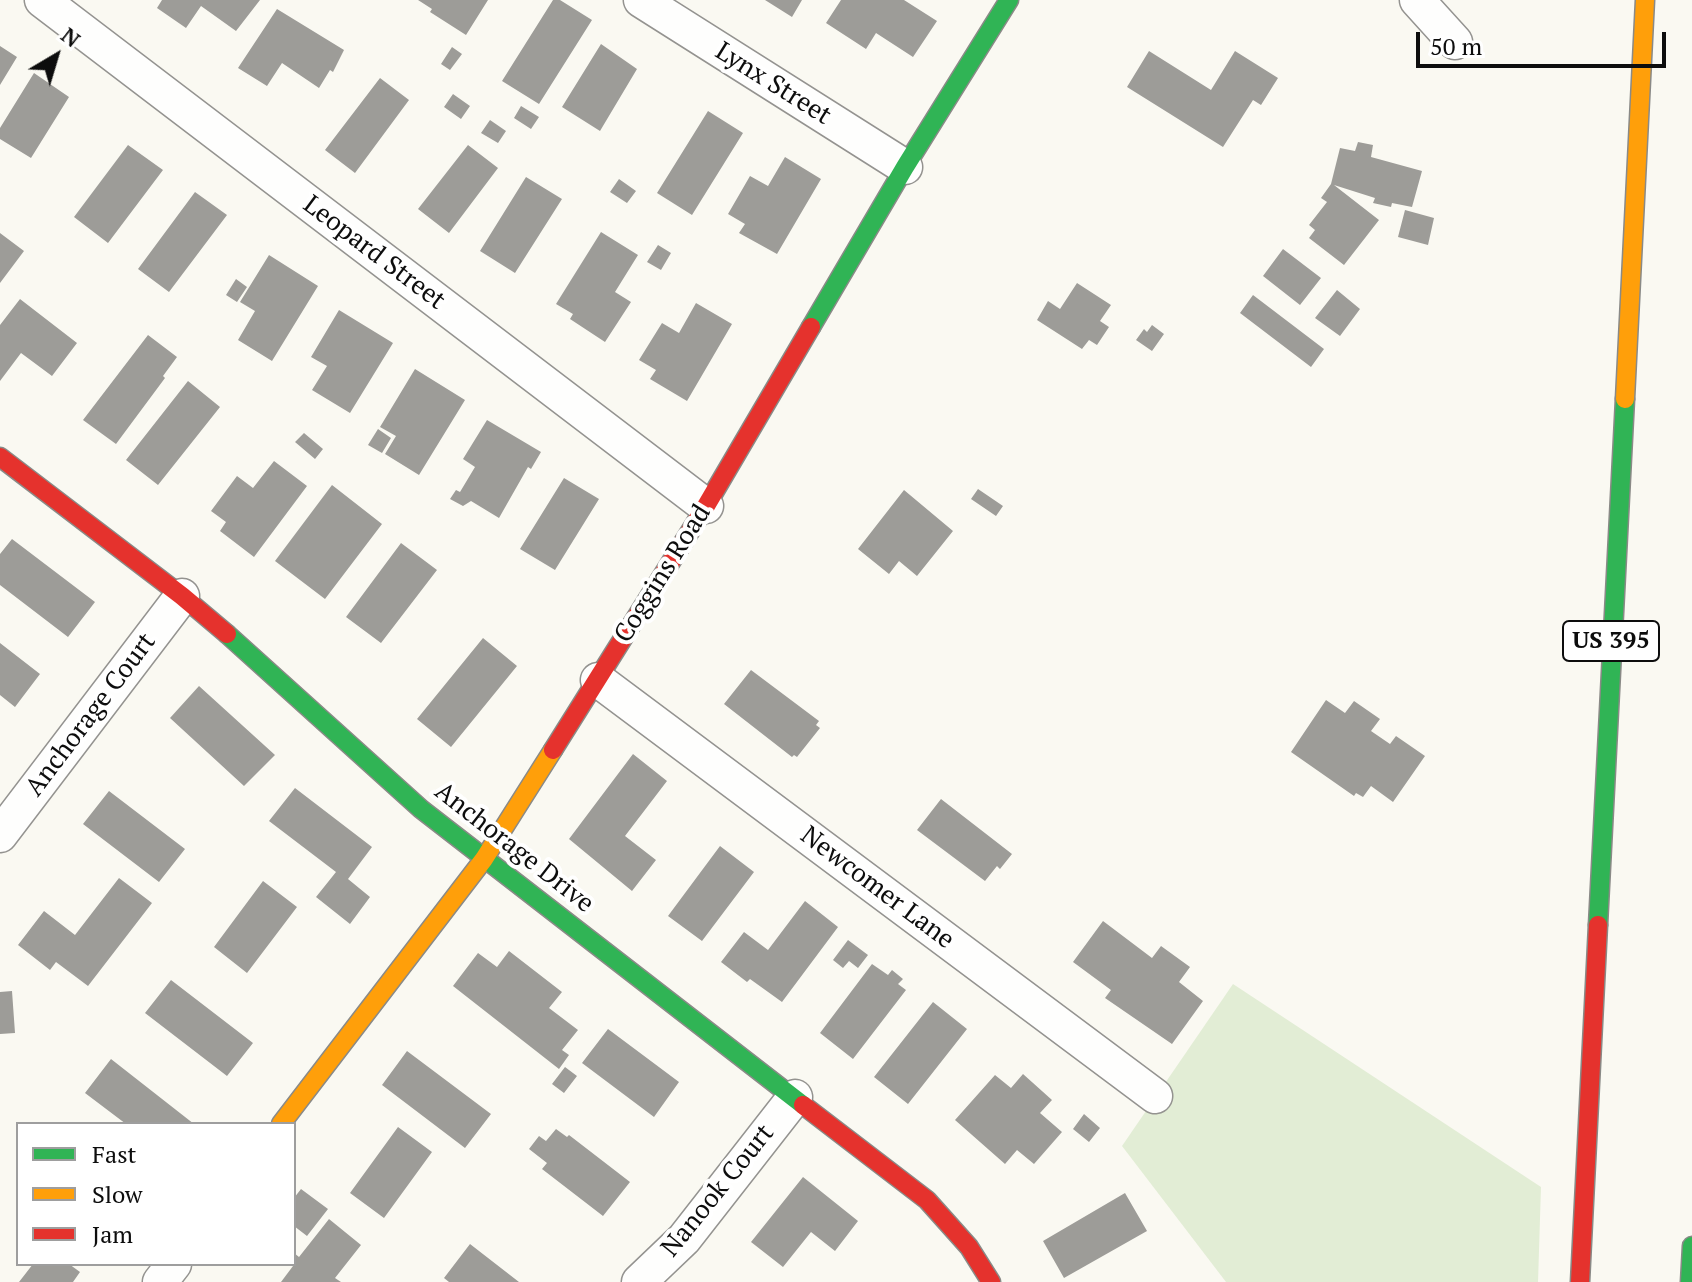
<!DOCTYPE html>
<html>
<head>
<meta charset="utf-8">
<style>
  body { margin:0 }
  #map { position:relative; width:1692px; height:1282px; overflow:hidden; background:#faf9f2; font-family:"PT Serif",serif }
  canvas { display:block }
  .legend { position:absolute; left:16px; top:1122px; width:280px; height:144px; box-sizing:border-box; background:#fff; border:2px solid #9e9e9e; margin:0; padding:10px 14px; list-style:none; font-size:24px; color:#0d0d0d }
  .legend li { display:flex; align-items:center; gap:16px; height:40px }
  .legend b { width:40px; border:2px solid #9e9e9e }
  .north { position:absolute; left:16px; top:16px; width:80px; height:80px; -webkit-text-stroke:6px #fff; paint-order:stroke; rotate:38deg; font-size:22px; font-weight:700; line-height:32px; text-align:center; color:#0d0d0d }
  .north::after { content:''; display:block; margin:auto; width:28px; height:36px; background:#0d0d0d; clip-path:polygon(50% 0,100% 100%,50% 72%,0 100%) }
  .scale { position:absolute; left:1416px; top:32px; width:250px; height:36px; box-sizing:border-box; border:4px solid #0d0d0d; border-top:0; padding-left:10px; font-size:24px; line-height:28px; white-space:nowrap; color:#0d0d0d; -webkit-text-stroke:6px #fff; paint-order:stroke }
</style>
</head>
<body>
<div id="map">
<canvas width="1692" height="1282"></canvas>
<ul class="legend">
<li><b style="height:10px;background:#30b455"></b>Fast</li>
<li><b style="height:10px;background:#ff9f0a"></b>Slow</li>
<li><b style="height:10px;background:#e5322d"></b>Jam</li>
</ul>
<div class="north">N</div>
<div class="scale">50 m</div>
</div>
<script>
const g = document.querySelector('canvas').getContext('2d');
g.lineJoin = 'round';
function paint(path, color) {
  g.fillStyle = color;
  g.fill(path, 'evenodd');
}
function toPath(rows) {
  const path = new Path2D();
  for (const r of rows) {
    path.moveTo(r[0], r[1]);
    for (let i = 2; i < r.length; i += 2) path.lineTo(r[i], r[i + 1]);
  }
  return path;
}
function trace(path, color, width, dash) {
  g.strokeStyle = color;
  g.lineWidth = width;
  g.lineCap = dash ? 'butt' : 'round';
  g.setLineDash(dash || []);
  g.stroke(path);
}
function write(font, color, halo, rows, align = 'center') {
  g.font = font + ' "PT Serif",serif';
  g.lineWidth = 8;
  g.setLineDash([]);
  g.textBaseline = 'middle';
  g.strokeStyle = halo;
  g.fillStyle = color;
  for (const [text, x, y, turn = 0] of rows) {
    g.save();
    g.translate(x, y);
    g.rotate((+turn || 0) * Math.PI / 180);
    g.textAlign = isNaN(turn) ? turn : align;
    if (halo) g.strokeText(text, 0, 0);
    g.fillText(text, 0, 0);
    g.restore();
  }
}
paint(toPath([
  [1233,984,1541,1187,1538,1282,1226,1282,1122,1146]
]), '#e2edd5');
paint(toPath([
  [162,0,260,0,236,31,201,6,186,28,157,8],
  [418,0,488,0,466,35,430,12,432,9],
  [553,0,560,0,592,20,539,104,502,81],
  [765,0,802,0,792,17],
  [841,0,904,0,937,21,913,57,876,33,866,49,826,23],
  [277,9,344,50,333,72,330,70,319,88,282,63,267,86,238,68],
  [601,44,637,69,600,131,562,107],
  [0,46,17,57,0,85],
  [452,47,462,54,450,70,441,64],
  [1149,51,1211,90,1235,51,1278,78,1261,105,1253,100,1223,147,1127,87],
  [34,73,69,97,31,158,0,139,0,128],
  [380,78,409,100,355,173,325,150],
  [453,94,470,106,461,119,444,107],
  [521,106,539,117,531,129,514,118],
  [708,111,743,133,692,215,657,193],
  [490,120,506,131,498,143,481,133],
  [1358,142,1373,145,1371,157,1422,171,1412,207,1392,203,1391,207,1373,203,1375,198,1334,185,1379,220,1344,265,1309,238,1315,230,1309,225,1327,202,1321,198,1331,184,1340,148,1355,151],
  [128,145,163,170,108,243,74,217],
  [468,145,498,168,449,233,418,209],
  [785,157,821,179,777,254,739,233,745,224,728,214,750,176,768,186],
  [526,177,562,199,515,273,480,251],
  [619,179,636,191,627,203,610,192],
  [195,192,227,215,169,292,138,269],
  [1405,210,1434,218,1428,245,1398,237],
  [601,232,638,255,615,292,631,302,605,342,570,319,573,314,556,304],
  [0,233,24,251,0,283],
  [658,245,671,253,661,270,647,262],
  [1283,249,1321,278,1300,305,1263,276],
  [269,255,318,286,272,361,238,340,255,311,240,302],
  [236,279,247,287,237,302,226,295],
  [1077,283,1111,305,1100,321,1109,327,1097,345,1089,340,1082,349,1037,320,1048,301,1060,309],
  [1337,290,1360,309,1340,336,1315,318],
  [1253,295,1324,349,1311,367,1240,313],
  [20,299,77,343,52,376,21,353,0,381,0,325],
  [696,303,732,324,687,401,650,379,656,370,639,360,662,323,679,333],
  [339,310,393,343,350,413,312,390,327,366,311,357],
  [1152,325,1164,334,1152,351,1136,340,1144,329,1147,332],
  [148,335,177,357,163,376,165,378,116,444,83,420],
  [415,369,465,400,419,475,385,454,396,436,380,427],
  [188,381,220,407,158,485,126,460],
  [487,420,541,452,531,469,528,467,499,518,471,501,463,506,450,499,456,490,460,492,475,467,463,459],
  [378,429,391,438,382,453,368,445],
  [304,433,323,449,315,459,295,442],
  [274,461,307,486,254,557,220,531,226,522,211,511,237,476,253,488],
  [564,478,599,499,555,570,520,549],
  [332,485,382,524,325,599,275,561],
  [978,489,1003,506,996,516,971,499],
  [904,490,953,531,917,576,899,561,889,574,858,549],
  [12,539,95,602,68,637,0,585,0,554],
  [401,543,437,570,381,643,346,617],
  [483,638,517,666,451,747,417,719],
  [0,643,40,674,15,707,0,695],
  [751,670,819,721,816,725,820,728,797,757,794,755,792,757,724,704],
  [199,686,275,755,244,786,170,718],
  [1326,700,1345,713,1354,701,1380,719,1371,731,1390,744,1396,736,1425,756,1393,802,1371,786,1363,797,1356,793,1354,796,1291,752],
  [633,754,667,781,625,836,656,860,632,891,569,839],
  [295,788,372,847,348,879,370,897,350,924,316,897,336,872,269,821],
  [109,791,185,849,159,882,83,824],
  [941,799,1012,854,1000,869,997,866,985,881,917,830],
  [720,846,754,872,702,941,668,916],
  [119,878,152,903,88,986,56,962,50,970,18,945,44,911,75,935],
  [263,881,297,907,247,973,214,947],
  [805,901,838,927,782,1002,750,979,747,982,721,962,744,932,768,950],
  [1103,921,1152,958,1161,946,1190,967,1179,982,1203,1001,1172,1044,1105,998,1111,990,1073,962],
  [848,940,868,955,858,968,849,961,843,968,833,960],
  [509,951,562,992,549,1008,578,1030,562,1050,569,1055,559,1069,453,986,478,953,497,967],
  [872,964,888,975,892,970,903,979,898,984,906,990,853,1059,820,1033],
  [171,980,253,1043,227,1076,145,1013],
  [12,991,15,1033,0,1034,0,992],
  [933,1002,967,1029,908,1104,874,1077],
  [608,1029,679,1082,654,1117,582,1063],
  [407,1051,491,1114,465,1148,382,1085],
  [111,1059,194,1124,126,1124,85,1093],
  [565,1067,577,1076,564,1093,552,1084],
  [1023,1074,1052,1100,1040,1113,1062,1132,1034,1164,1017,1150,1005,1164,955,1120,995,1075,1011,1088],
  [1084,1114,1100,1128,1089,1142,1073,1129],
  [398,1127,432,1152,384,1218,350,1193],
  [556,1129,567,1137,569,1135,630,1182,603,1216,542,1169,547,1163,529,1149,539,1136,546,1141],
  [803,1177,858,1221,835,1251,811,1232,783,1267,751,1242],
  [301,1189,328,1209,307,1236,294,1226,294,1198],
  [1125,1193,1147,1231,1064,1278,1043,1241],
  [329,1219,361,1245,335,1278,341,1282,281,1282,293,1266,291,1264,294,1264,294,1253,299,1257],
  [470,1244,519,1282,449,1282,444,1278],
  [33,1264,69,1264,80,1272,73,1282,19,1282]
]), '#9d9c98');
const street = toPath([
  [42,0,706,506],
  [641,0,905,167],
  [1417,0,1455,42],
  [598,680,1155,1096],
  [0,835,182,596],
  [160,1282,174,1264],
  [639,1282,684,1239,795,1097]
]);
const fast = toPath([
  [811,327,905,167,1009,0],
  [227,634,421,809,803,1105],
  [1598,925,1625,399],
  [1690,1282,1692,1246]
]);
const slow = toPath([
  [1625,399,1645,0],
  [281,1124,484,859,553,750]
]);
const jam = toPath([
  [0,457,182,596,227,634],
  [553,750,706,506,811,327],
  [803,1105,927,1200,969,1247,991,1282],
  [1580,1282,1598,925]
]);
trace(street, '#949390', 37);
trace(fast, '#8a8a87', 21);
trace(slow, '#8a8a87', 21);
trace(jam, '#8a8a87', 21);
trace(street, '#fefefd', 34);
trace(fast, '#30b455', 18);
trace(slow, '#ff9f0a', 18);
trace(jam, '#e5322d', 18);
for (const [x, y, w] of [
  [1611,641,96]
]) {
  const box = new Path2D();
  box.roundRect(x - w / 2, y - 20, w, 40, 6);
  g.fillStyle = '#fff';
  g.fill(box);
  trace(box, '#0d0d0d', 2);
}
write('bold 24px', '#0d0d0d', null, [
  ["US 395",1611,641]
]);
write('26px', '#0d0d0d', '#fff', [
  ["Lynx Street",773,84,32],
  ["Leopard Street",374,253,37],
  ["Coggins Road",663,574,-58],
  ["Anchorage Court",91,715,-53],
  ["Anchorage Drive",514,848,38],
  ["Newcomer Lane",877,888,37],
  ["Nanook Court",718,1191,-51]
]);
</script>
</body>
</html>
